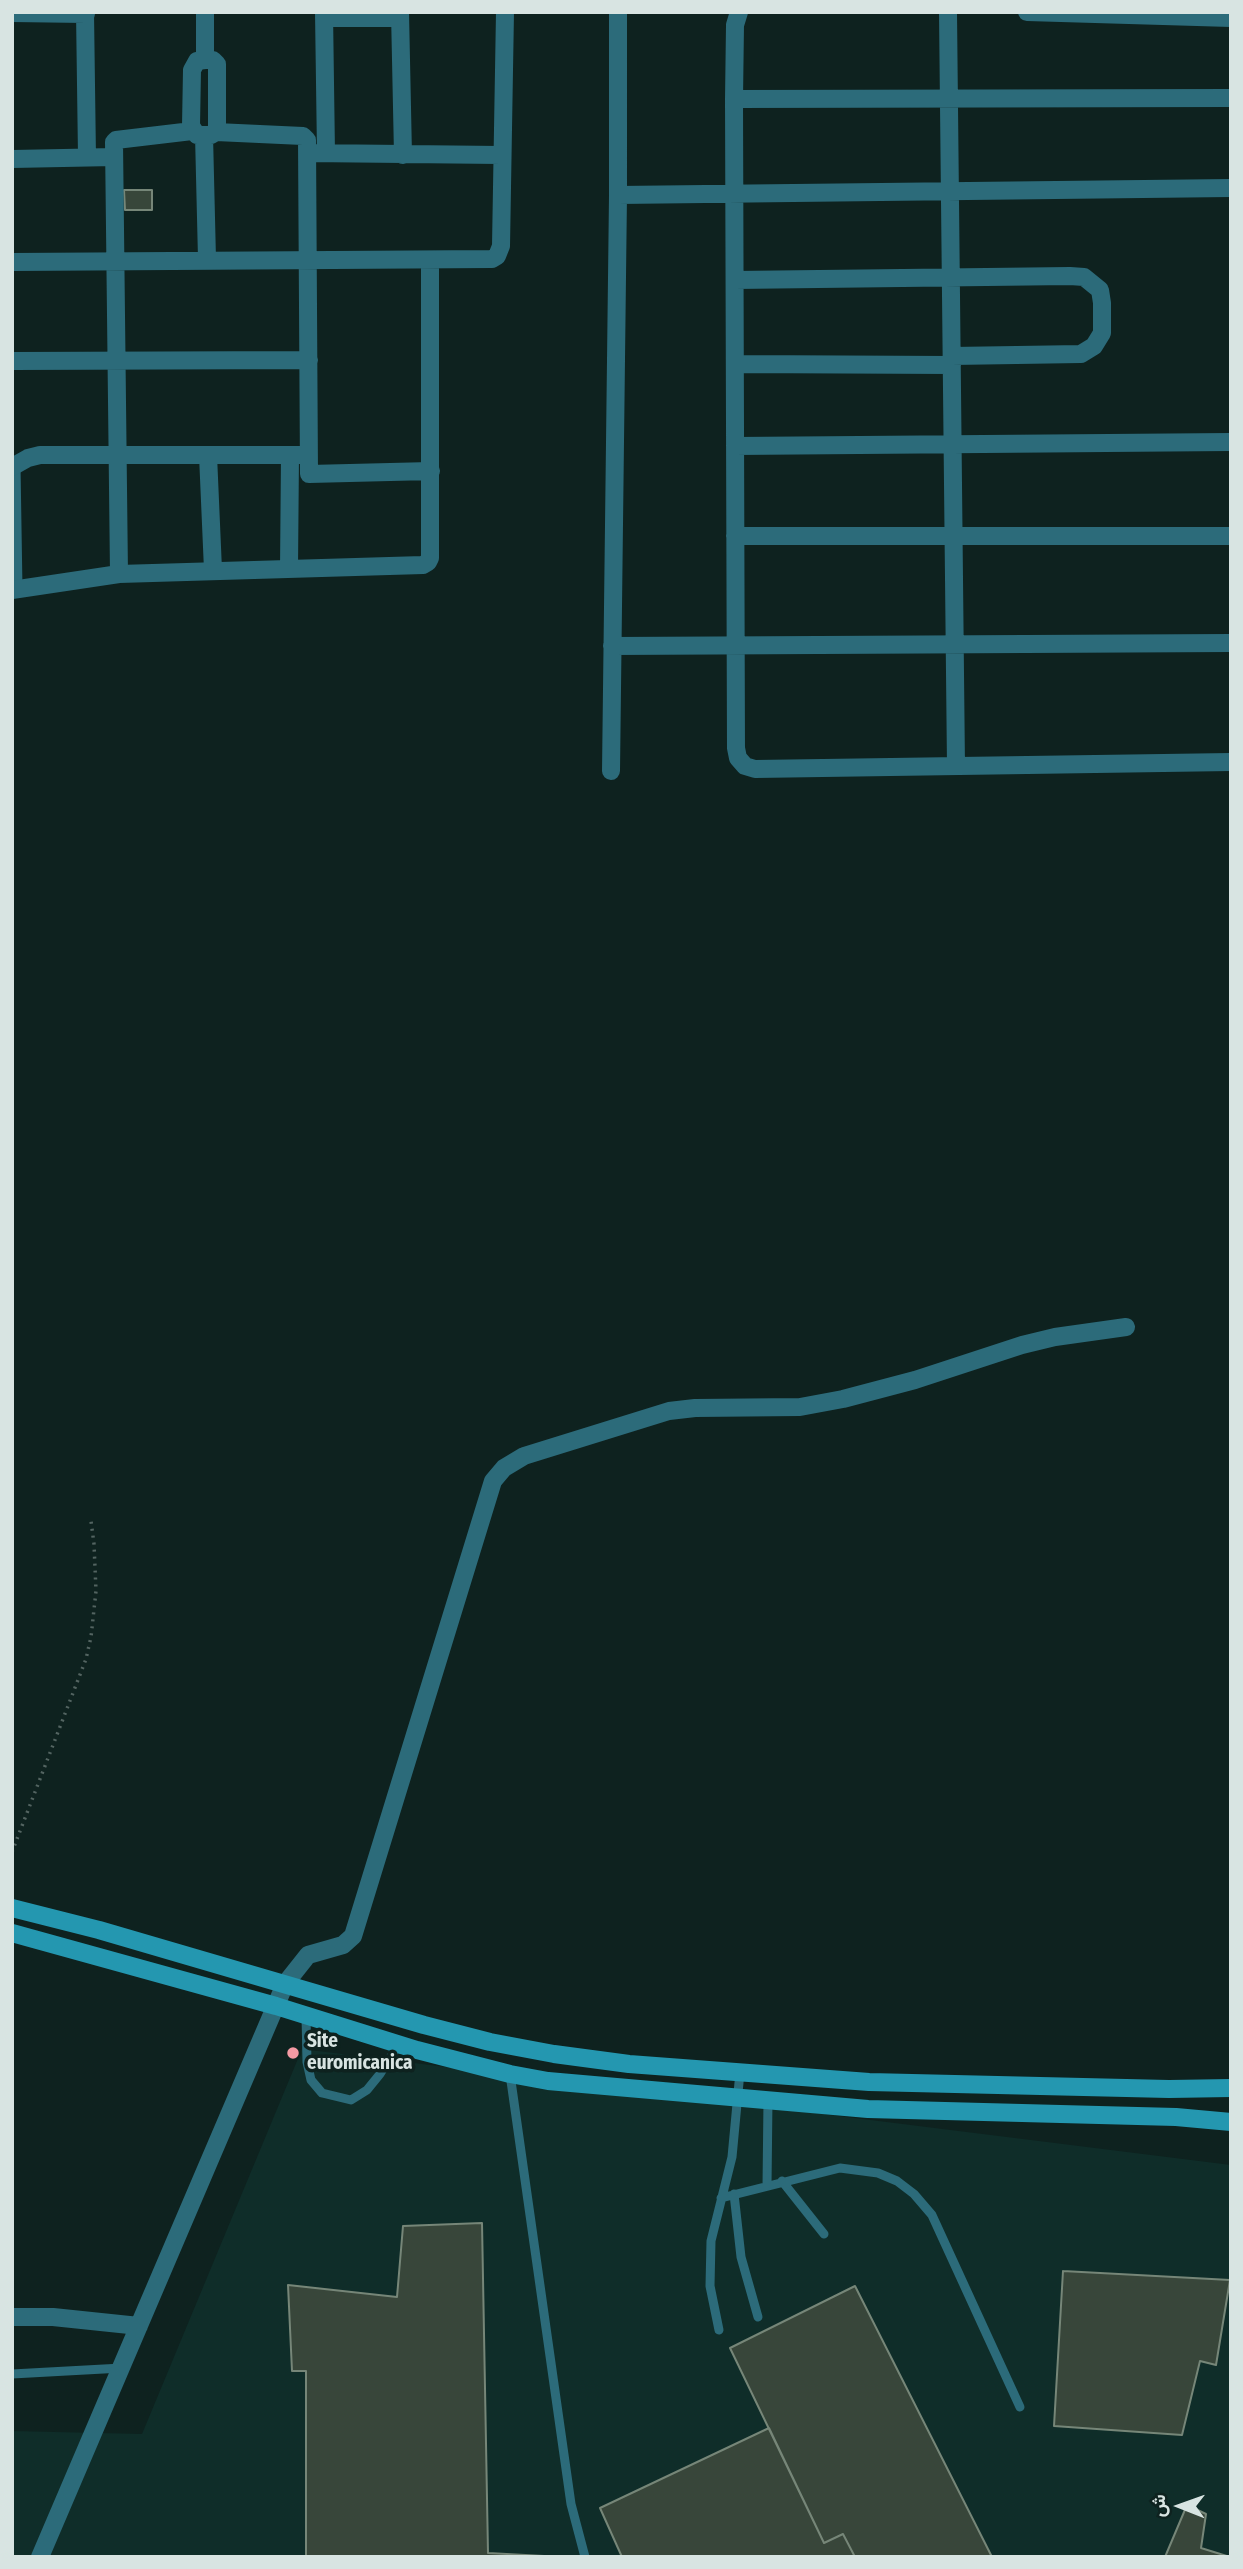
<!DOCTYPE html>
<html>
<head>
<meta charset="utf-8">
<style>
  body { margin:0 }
  #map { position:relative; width:1243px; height:2569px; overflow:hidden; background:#0e221f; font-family:"Fira Sans Condensed",Vazirmatn,sans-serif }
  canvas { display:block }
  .frame { position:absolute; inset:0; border:14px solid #d8e4e2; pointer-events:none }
  .north { position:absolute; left:1145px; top:2471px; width:70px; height:70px; -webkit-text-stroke:5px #0e221f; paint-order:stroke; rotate:271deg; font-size:19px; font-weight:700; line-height:28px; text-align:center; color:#d8e4e2 }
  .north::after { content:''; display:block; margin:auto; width:24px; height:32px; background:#d8e4e2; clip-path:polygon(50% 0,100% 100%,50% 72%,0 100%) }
</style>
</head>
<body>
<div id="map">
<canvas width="1243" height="2569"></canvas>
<div class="frame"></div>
<div class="north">ش</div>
</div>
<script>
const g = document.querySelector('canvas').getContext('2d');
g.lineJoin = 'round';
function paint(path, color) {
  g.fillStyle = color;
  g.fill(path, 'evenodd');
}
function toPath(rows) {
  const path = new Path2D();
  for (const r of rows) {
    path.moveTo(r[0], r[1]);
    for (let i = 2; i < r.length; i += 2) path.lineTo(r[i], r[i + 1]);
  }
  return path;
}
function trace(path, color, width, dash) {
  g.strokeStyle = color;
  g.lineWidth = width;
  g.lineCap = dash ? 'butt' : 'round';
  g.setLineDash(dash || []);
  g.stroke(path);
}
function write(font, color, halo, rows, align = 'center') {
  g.font = font + ' "Fira Sans Condensed",sans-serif';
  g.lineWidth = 7;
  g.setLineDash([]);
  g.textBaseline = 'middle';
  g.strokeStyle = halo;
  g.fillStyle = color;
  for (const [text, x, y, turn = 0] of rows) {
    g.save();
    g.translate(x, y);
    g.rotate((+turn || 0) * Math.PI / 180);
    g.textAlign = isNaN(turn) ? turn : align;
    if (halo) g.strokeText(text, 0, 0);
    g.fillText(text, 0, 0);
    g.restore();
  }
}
paint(toPath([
  [302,2049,1231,2165,1231,2557,12,2557,12,2431,142,2434]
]), '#0f2d29');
const building = toPath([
  [124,190,152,190,152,210,125,210,124,190],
  [482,2223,488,2553,563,2557,306,2557,306,2371,292,2371,288,2285,397,2297,403,2226,482,2223],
  [1063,2271,1230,2280,1216,2365,1200,2361,1182,2435,1054,2426,1063,2271],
  [855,2286,992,2557,855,2557,843,2534,824,2543,730,2348,855,2286],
  [769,2428,824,2543,843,2534,855,2557,622,2557,600,2508,769,2428],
  [1187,2505,1206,2514,1201,2548,1230,2557,1165,2557,1187,2505]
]);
paint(building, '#38463a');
trace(building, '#768678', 2);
trace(toPath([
  [12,1852,86,1659,91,1637,96,1591,94,1544,91,1521]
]), '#536461', 3.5, [2, 5]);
trace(toPath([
  [16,465,18,589],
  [306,2016,307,2062,311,2080,322,2093,351,2100,367,2090,380,2074,398,2045],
  [510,2074,571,2504,585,2557],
  [782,2181,824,2234],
  [767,2186,768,2100],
  [734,2194,741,2257,758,2317],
  [721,2198,840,2168,878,2173,897,2181,914,2194,932,2215,1020,2407],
  [719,2330,710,2286,711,2241,732,2157,740,2072],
  [12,2374,122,2368]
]), '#2c6b7a', 9);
trace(toPath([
  [85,12,87,157],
  [205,12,205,60],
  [324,12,326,153],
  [400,12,403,155],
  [739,12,735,25,734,99,736,748,738,758,745,766,755,769,1231,762],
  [948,12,956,766],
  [1027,12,1231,18],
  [12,13,86,14],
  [324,18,400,18],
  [205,60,213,60,217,64,217,126,216,132,211,135,197,135,191,126,192,70,197,61,205,60],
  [734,99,1231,98],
  [216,132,303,136,307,140,309,474,431,471],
  [204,135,207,259],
  [308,153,501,155],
  [12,159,114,157],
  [618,195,1231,188],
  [12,262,492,259,497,256,501,246,505,12],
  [735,280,1070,276,1084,277,1100,290,1102,303,1102,333,1094,346,1081,354,952,356],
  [12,361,309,360],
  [735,364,952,365],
  [735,446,1231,442],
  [208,455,213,570],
  [12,467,28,458,40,455,308,455],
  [735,536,1231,536],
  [289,568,290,455],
  [119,574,114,142,116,140,192,131],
  [12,590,119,574,423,565,428,562,430,558,430,260],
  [612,646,1231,643],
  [611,771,618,195,618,12],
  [12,2317,53,2317,139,2326],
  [40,2557,285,1984,308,1955,343,1945,353,1936,493,1481,504,1468,524,1456,669,1411,695,1408,800,1407,843,1399,915,1380,1022,1345,1055,1337,1126,1327]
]), '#2c6b7a', 18);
trace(toPath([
  [12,1908,99,1930,424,2025,490,2042,554,2054,629,2064,869,2082,1169,2089,1231,2088],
  [12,1933,276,2006,417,2050,510,2074,548,2081,868,2109,1176,2117,1231,2122]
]), '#2497b0', 18);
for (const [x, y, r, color] of [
  [293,2053,7,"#f49aa4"]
]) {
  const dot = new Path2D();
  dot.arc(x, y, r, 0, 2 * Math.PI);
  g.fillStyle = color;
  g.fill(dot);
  trace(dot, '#0e221f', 2.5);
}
write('bold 19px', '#d8e4e2', '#0e221f', [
  ["Site",307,2042],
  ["euromicanica",307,2064]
], 'left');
</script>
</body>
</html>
